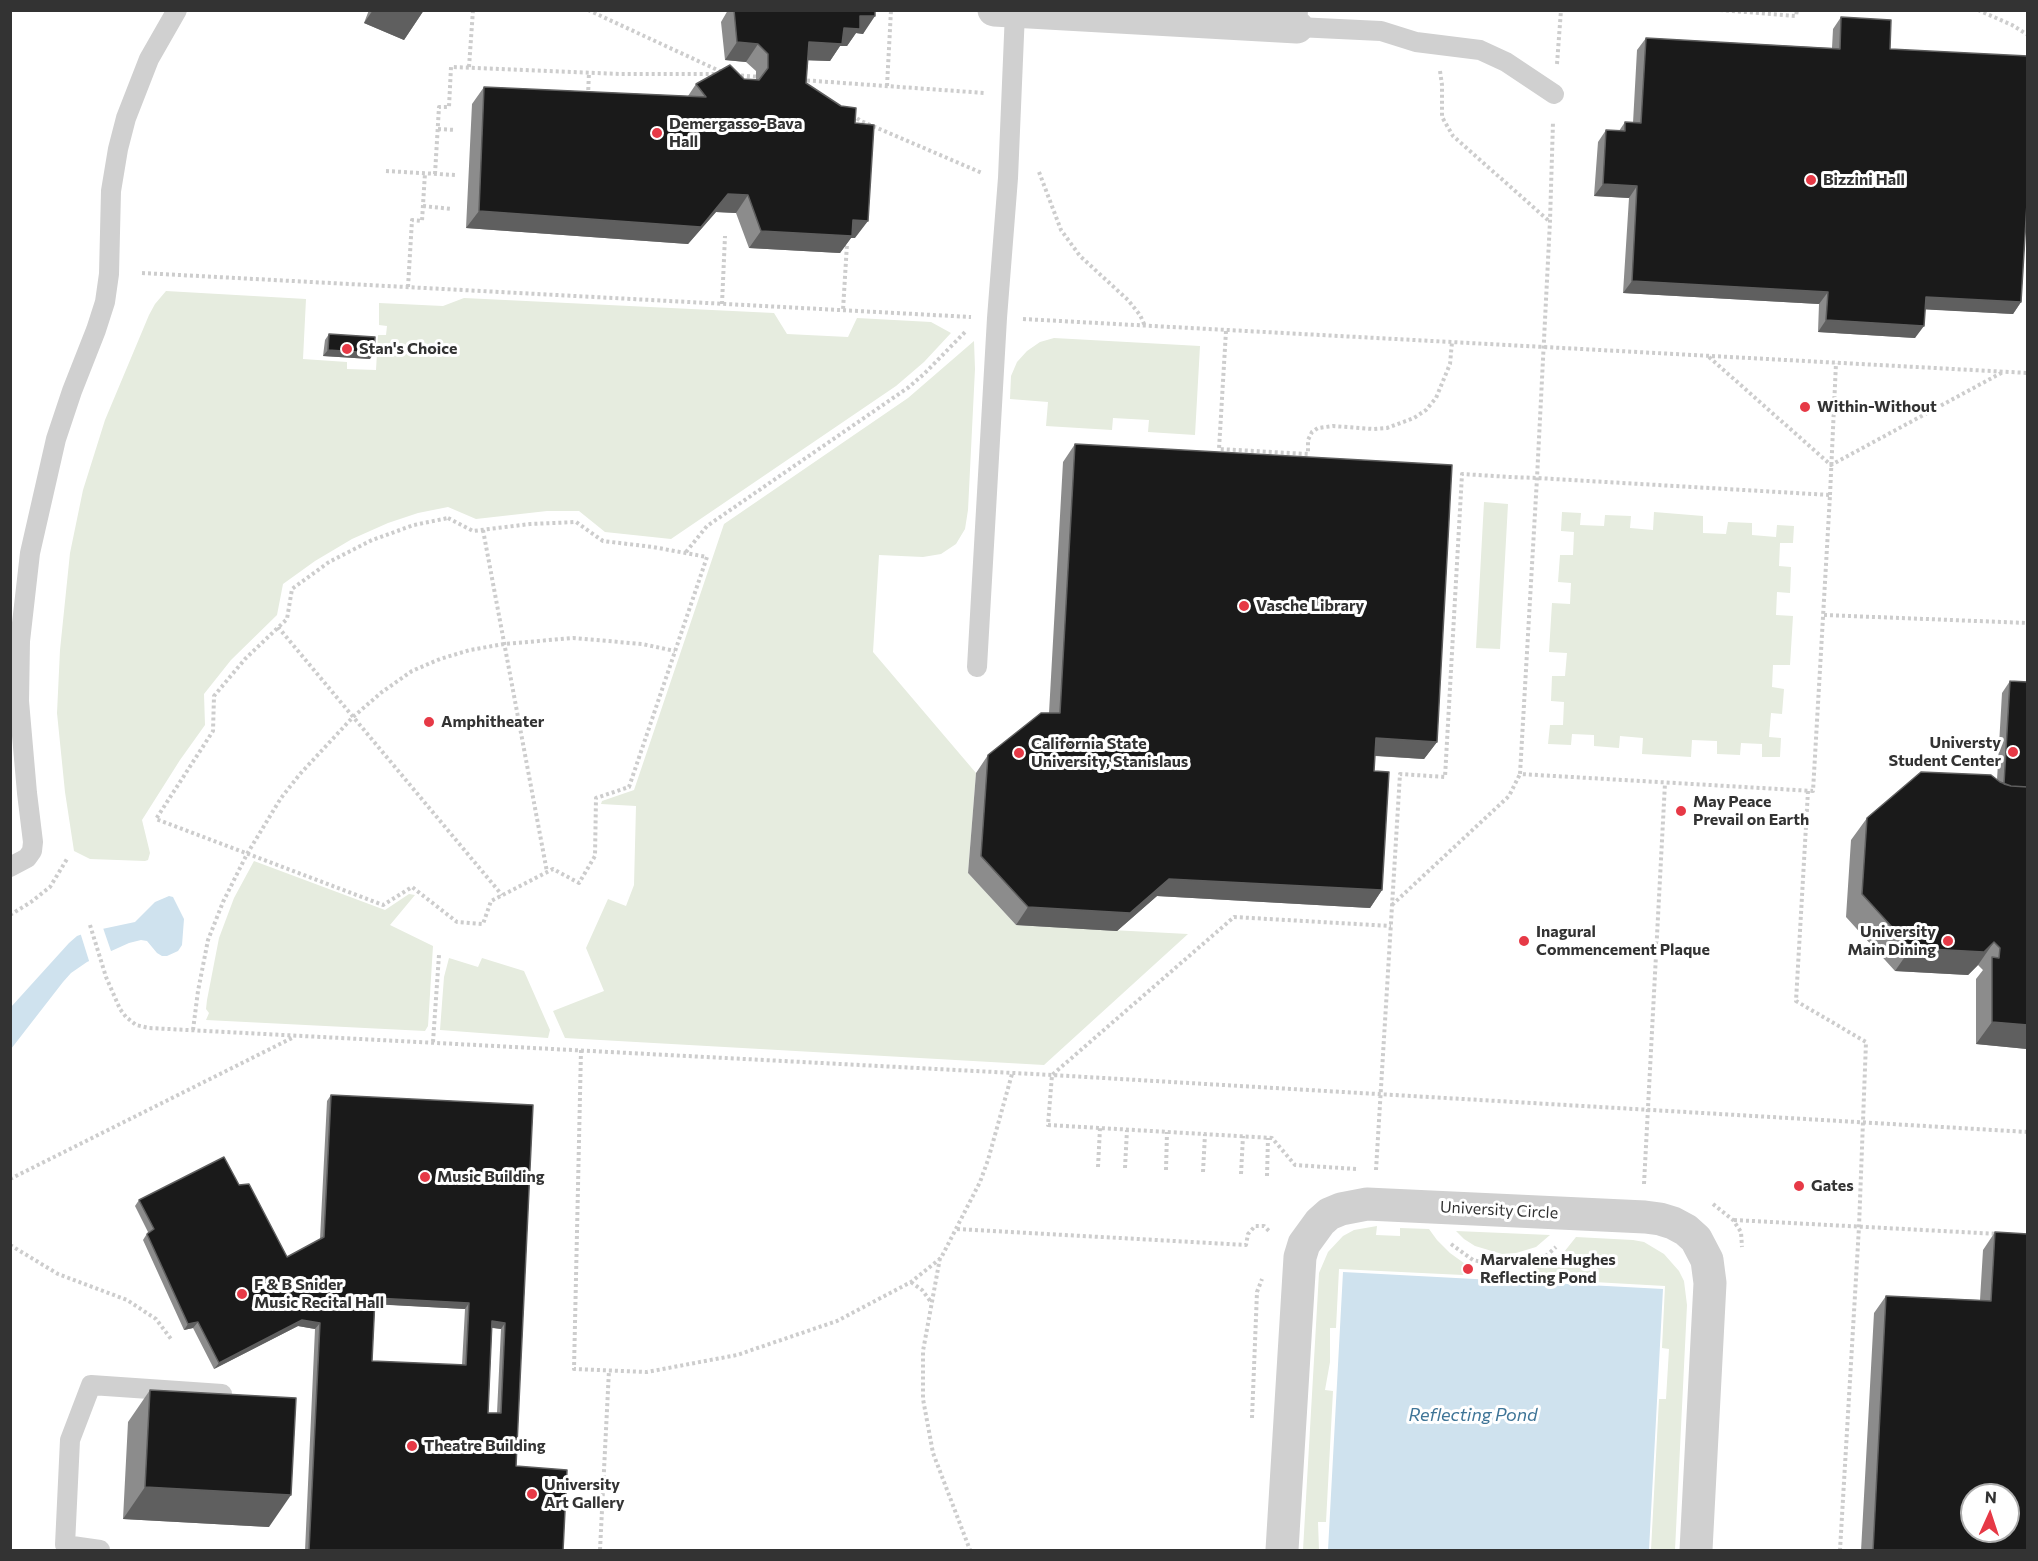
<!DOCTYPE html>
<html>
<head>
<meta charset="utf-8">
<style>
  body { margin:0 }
  #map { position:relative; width:2038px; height:1561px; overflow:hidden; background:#fff; font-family:Commissioner,sans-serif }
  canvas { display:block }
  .frame { position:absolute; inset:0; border:12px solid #333; pointer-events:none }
  .north { position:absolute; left:1960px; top:1483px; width:60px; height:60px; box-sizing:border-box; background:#fff; border:2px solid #adadad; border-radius:50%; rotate:3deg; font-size:16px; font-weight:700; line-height:24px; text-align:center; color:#333 }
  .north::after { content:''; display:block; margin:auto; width:21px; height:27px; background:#e63946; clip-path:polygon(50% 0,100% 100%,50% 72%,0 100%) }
</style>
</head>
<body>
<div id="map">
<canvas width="2038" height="1561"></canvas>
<div class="frame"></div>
<div class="north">N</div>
</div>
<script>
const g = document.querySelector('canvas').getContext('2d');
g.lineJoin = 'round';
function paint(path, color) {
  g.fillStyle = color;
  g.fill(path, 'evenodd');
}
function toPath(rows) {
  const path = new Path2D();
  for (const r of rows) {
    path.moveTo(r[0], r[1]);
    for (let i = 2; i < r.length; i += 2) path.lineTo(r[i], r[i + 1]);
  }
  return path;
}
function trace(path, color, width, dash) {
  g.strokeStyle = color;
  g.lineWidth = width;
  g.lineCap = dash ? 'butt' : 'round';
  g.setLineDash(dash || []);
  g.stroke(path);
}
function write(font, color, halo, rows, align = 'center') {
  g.font = font + ' Commissioner,sans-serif';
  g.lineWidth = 6;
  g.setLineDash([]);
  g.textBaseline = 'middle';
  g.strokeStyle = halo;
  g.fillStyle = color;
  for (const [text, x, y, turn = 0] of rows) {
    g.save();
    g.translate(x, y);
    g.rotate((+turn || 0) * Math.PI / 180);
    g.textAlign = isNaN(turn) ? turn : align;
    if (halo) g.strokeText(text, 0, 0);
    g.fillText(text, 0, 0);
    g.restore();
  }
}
paint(toPath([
  [166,291,306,299,303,359,347,362,347,369,376,370,378,335,386,335,387,326,379,325,379,303,443,306,464,298,774,313,787,334,848,337,857,318,931,322,951,333,924,362,896,386,671,539,605,532,579,511,547,511,476,519,448,507,418,513,388,523,352,539,315,561,283,584,277,615,231,660,204,694,205,725,180,760,142,820,150,853,148,860,145,861,90,859,74,851,65,792,57,713,60,650,70,553,83,490,105,420,149,315,155,304],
  [1054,338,1200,346,1195,435,1148,432,1149,420,1113,418,1112,430,1046,426,1048,402,1010,399,1011,376,1017,362,1027,351,1040,342],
  [974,341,975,369,968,510,965,529,956,544,941,554,923,557,879,555,873,652,976,773,968,873,1016,925,1188,934,1044,1065,565,1038,553,1011,604,991,586,948,608,899,626,906,634,885,636,806,601,804,602,801,634,790,724,524,908,398],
  [1484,502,1508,504,1500,649,1476,648],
  [1562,512,1581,513,1580,525,1604,526,1605,515,1631,516,1630,528,1653,530,1654,512,1703,516,1703,533,1726,534,1728,522,1752,523,1752,535,1776,537,1777,525,1794,526,1793,543,1780,543,1779,566,1791,567,1790,593,1777,592,1776,615,1793,616,1790,665,1773,665,1772,687,1784,689,1782,714,1771,713,1769,737,1781,738,1780,757,1762,757,1762,744,1741,743,1740,755,1717,754,1717,741,1692,740,1691,757,1642,754,1643,738,1620,736,1619,748,1594,746,1594,735,1572,734,1571,745,1548,744,1550,725,1563,725,1564,702,1551,701,1552,676,1565,676,1567,653,1549,652,1552,603,1570,604,1571,583,1558,582,1560,555,1573,555,1574,532,1561,531],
  [254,861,385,910,409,894,415,895,390,925,433,946,428,1026,425,1031,206,1020,209,1013,206,1009,207,1000,219,938,234,898],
  [449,958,478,967,482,958,524,971,550,1030,548,1038,440,1030,444,977],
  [1377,1226,1376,1235,1400,1236,1400,1228,1429,1229,1437,1240,1450,1253,1468,1266,1463,1275,1339,1269,1336,1328,1330,1328,1330,1362,1325,1390,1333,1391,1326,1522,1318,1522,1319,1550,1303,1550,1319,1273,1328,1252,1343,1236,1354,1230],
  [1456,1231,1550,1235,1536,1247,1516,1253,1502,1254,1475,1246,1464,1239],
  [1576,1237,1633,1240,1644,1242,1664,1254,1679,1271,1684,1281,1687,1305,1675,1550,1651,1550,1659,1399,1666,1399,1669,1349,1662,1348,1665,1286,1540,1279,1534,1269,1546,1264,1564,1252]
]), '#e6ecdf');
paint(toPath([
  [169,896,173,897,184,919,182,945,178,951,167,956,162,956,157,953,147,941,141,940,129,943,87,962,71,973,63,982,11,1049,11,1007,69,943,77,936,88,932,135,922,155,902],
  [1343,1272,1663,1289,1649,1550,1328,1550]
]), '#cfe2ee');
paint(toPath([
  [102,925,112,954,90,964,80,932]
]), '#fff');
trace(toPath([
  [588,10,724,73],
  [1720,10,1796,16,1797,10],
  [1978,10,2012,25,2028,35],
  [1557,64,1561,10],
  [469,67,473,10],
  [1440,71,1442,85,1442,117,1453,136,1549,221],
  [735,75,761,77],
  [801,80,985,93],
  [887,86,891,10],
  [588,96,589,72],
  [852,115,861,121,982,173],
  [438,129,456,130],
  [386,171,455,175],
  [1039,172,1061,230,1080,256,1128,300,1140,315,1145,326],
  [435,174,439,107,449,107,451,67,620,74,716,74],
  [423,206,452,209],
  [843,244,847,244,843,310],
  [142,273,971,317],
  [408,287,412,220,422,221,425,173],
  [722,304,725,236],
  [1023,319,2028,373],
  [1226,331,1219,449,1308,454,1308,440,1312,432,1318,428,1333,426,1373,429,1387,428,1414,418,1426,410,1436,398,1450,364,1452,342],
  [1709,357,1831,465,2003,372],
  [1830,495,1836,363],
  [448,518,473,531,530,524,576,522,603,541,653,547,707,557,629,787,596,798,595,856,579,883,553,869,491,901,483,924,457,922,412,887,383,905,156,819,213,731,214,696,245,659,287,619,292,589,329,562,372,540,414,525,448,518],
  [483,530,547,872],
  [686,552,707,526,909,387,925,373,967,330],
  [1824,615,2028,623],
  [278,627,502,895],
  [1808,791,1796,1001,1866,1042,1859,1227,1840,1550],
  [1392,905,1509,796,1520,774],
  [10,915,31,902,50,887,67,859],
  [90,925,106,977,120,1009,126,1017,136,1025,149,1028,1052,1075,2028,1132],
  [193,1030,198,991,208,940,223,902,247,854,281,798,300,774,353,717,382,692,412,671,440,659,470,650,504,644,573,638,642,644,675,651],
  [433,1042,439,955],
  [581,1050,574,1369,647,1372,737,1355,837,1321,911,1282,941,1258,980,1182,988,1160,1012,1074],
  [1098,1167,1100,1128],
  [1125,1168,1127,1130],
  [1356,1169,1295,1165,1272,1138,1048,1125,1052,1075,1234,917,1391,926],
  [1166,1170,1167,1132],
  [1376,1170,1400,774,1445,777,1462,474,1510,477,1537,478,1830,495,1813,791,1520,774,1537,478,1550,221,1553,122],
  [1203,1172,1205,1134],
  [1241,1174,1243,1136],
  [1267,1176,1268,1138],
  [10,1179,294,1037],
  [1644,1184,1665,783],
  [1713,1204,1733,1220,1741,1232,1742,1247],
  [1734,1220,1999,1234],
  [957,1229,1246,1245,1248,1234,1255,1226,1264,1226,1270,1232],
  [1451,1244,1473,1260,1501,1266,1530,1263,1547,1255,1556,1247],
  [10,1245,58,1274,127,1300,156,1319,171,1339],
  [940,1258,923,1351,923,1399,933,1453,970,1550],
  [911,1282,922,1290,931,1302],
  [1252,1418,1257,1292,1262,1279],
  [600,1550,609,1370]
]), '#cdcdcd', 4, [3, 3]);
trace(toPath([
  [1298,10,1297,27,1381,31,1416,42,1480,50,1506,62,1554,94],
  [977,667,997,318,1008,178,1015,12],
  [10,867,27,858,32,851,33,842,27,793,19,701,20,641,30,553,56,439,72,391,96,330,105,302,109,274,111,191,118,149,126,118,149,59,177,10],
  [100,1550,65,1545,70,1440,91,1385,222,1394]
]), '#d0d0d0', 20);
trace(toPath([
  [994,10,1297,27],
  [1282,1550,1300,1257,1304,1244,1320,1222,1329,1214,1341,1209,1367,1204,1645,1217,1660,1219,1673,1223,1686,1230,1696,1239,1707,1260,1710,1283,1696,1550]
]), '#d0d0d0', 33);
paint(toPath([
  [369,10,424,10,404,40,364,23],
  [728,10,875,10,863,34,856,33,847,46,840,46,830,61,808,60,806,83,855,123,855,238,851,238,840,253,749,248,736,213,716,212,688,244,466,228,472,104,484,87,688,96,696,84,744,79,756,80,756,71,746,62,725,60,721,22],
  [1841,17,1890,49,2028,216,2026,216,2021,302,2013,314,1925,309,1915,338,1818,332,1819,304,1623,293,1629,198,1594,196,1598,142,1606,130,1619,131,1625,122,1633,123,1637,50,1646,38,1832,48,1833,29],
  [329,334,370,359,323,356,325,340],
  [1075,444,1437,742,1424,759,1375,756,1374,771,1382,890,1370,908,1157,896,1117,931,1016,925,968,873,976,773,988,755,1049,713,1063,462],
  [2010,681,2028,682,2028,1048,2027,1049,1976,1044,1976,979,1983,970,1978,965,1968,975,1895,971,1846,917,1851,840,1867,818,1997,780,2002,693],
  [331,1095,533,1105,516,1466,563,1551,305,1551,315,1329,298,1326,214,1369,193,1328,184,1330,143,1240,148,1232,135,1206,139,1200,239,1185,287,1257,320,1239,327,1101],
  [375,1304,465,1309,462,1365,372,1361],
  [492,1328,501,1329,497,1413,488,1413],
  [1995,1232,2028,1551,1861,1551,1874,1313,1886,1296,1980,1300,1983,1250],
  [150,1390,269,1527,123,1519,128,1422]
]), '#8c8c8c');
paint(toPath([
  [373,10,424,10,404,40,364,23],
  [860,16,875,16,863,34,856,33,847,46,840,46,830,61,797,60,809,42,844,28],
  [737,42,758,44,746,62,725,60],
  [1603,184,1637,186,1629,198,1594,196],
  [728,194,748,195,736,213,716,212,688,244,466,228,479,211],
  [853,220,868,221,855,238,851,238,840,253,749,248,761,231],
  [1632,281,1828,292,1819,304,1623,293],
  [1926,297,2021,302,2013,314,1917,309],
  [1826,320,1924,326,1915,338,1818,332],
  [328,350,374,353,370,359,323,356],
  [1376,738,1437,742,1424,759,1364,755],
  [1169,879,1382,890,1370,908,1157,896,1117,931,1016,925,1028,907],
  [1994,942,1978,965,1968,975,1895,971,1911,948],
  [1992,1022,2028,1025,2028,1048,2027,1049,1976,1044],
  [375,1298,469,1303,465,1309,371,1304],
  [302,1320,320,1323,315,1329,298,1326,214,1369,219,1363],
  [492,1321,505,1323,501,1329,488,1327],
  [198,1322,193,1328,184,1330,188,1324],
  [145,1487,291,1495,269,1527,123,1519]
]), '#5f5f5f');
const building = toPath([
  [734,10,875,10,875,16,860,16,860,29,844,28,842,44,809,42,806,83,841,106,856,108,855,123,874,125,868,221,853,220,852,236,761,231,748,195,728,194,701,227,479,211,484,87,706,97,696,84,730,65,744,79,759,80,768,68,768,54,758,44,737,42,734,10],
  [1841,17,1891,20,1890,49,2028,56,2028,203,2027,203,2021,302,1926,297,1924,326,1826,320,1828,292,1632,281,1637,186,1603,184,1606,130,1625,131,1625,122,1641,123,1646,38,1840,49,1841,17],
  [329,334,375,337,374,353,328,350,329,334],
  [1075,444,1452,465,1437,742,1376,738,1374,771,1389,772,1382,890,1169,879,1130,913,1028,907,981,856,988,755,1041,713,1060,713,1075,444],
  [2010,681,2028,682,2028,787,2011,786,2004,784,2010,681],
  [1921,772,1991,775,2000,782,2011,786,2028,787,2028,1025,1992,1022,1992,957,1999,958,2000,948,1994,942,1984,952,1911,948,1862,894,1867,818,1921,772],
  [331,1095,533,1105,516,1466,567,1470,563,1551,309,1551,320,1323,302,1320,219,1363,198,1322,188,1324,147,1234,154,1229,139,1200,224,1157,239,1185,249,1184,287,1257,324,1237,331,1095],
  [375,1298,469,1303,466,1365,372,1361,375,1298],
  [492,1321,505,1323,501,1413,488,1413,492,1321],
  [1995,1232,2028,1234,2028,1551,1873,1551,1886,1296,1991,1301,1995,1232],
  [1972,1495,2008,1495,2008,1531,1972,1531,1972,1495],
  [150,1390,296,1398,291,1495,145,1487,150,1390]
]);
paint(building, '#1a1a1a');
trace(building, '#5f5f5f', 1.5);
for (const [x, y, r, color] of [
  [657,133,6,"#e63946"],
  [1811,180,6,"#e63946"],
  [347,349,6,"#e63946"],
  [1805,407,6,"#e63946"],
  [1244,606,6,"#e63946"],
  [429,722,6,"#e63946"],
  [2013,752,6,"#e63946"],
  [1019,753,6,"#e63946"],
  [1681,811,6,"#e63946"],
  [1524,941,6,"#e63946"],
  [1948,941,6,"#e63946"],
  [425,1177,6,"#e63946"],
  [1799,1186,6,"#e63946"],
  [1468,1269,6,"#e63946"],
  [242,1294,6,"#e63946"],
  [412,1446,6,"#e63946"],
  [532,1494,6,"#e63946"]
]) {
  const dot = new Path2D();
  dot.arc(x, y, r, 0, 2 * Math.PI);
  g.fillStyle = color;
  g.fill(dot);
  trace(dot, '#fff', 2);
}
write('bold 16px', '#333', '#fff', [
  ["Demergasso-Bava",669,124],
  ["Hall",669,142],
  ["Bizzini Hall",1823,180],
  ["Stan's Choice",359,349],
  ["Within-Without",1817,407],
  ["Vasche Library",1256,606],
  ["Amphitheater",441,722],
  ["Universty",2001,743,"right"],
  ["Student Center",2001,761,"right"],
  ["California State",1031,744],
  ["University, Stanislaus",1031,762],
  ["May Peace",1693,802],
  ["Prevail on Earth",1693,820],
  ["Inagural",1536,932],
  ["Commencement Plaque",1536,950],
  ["University",1936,932,"right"],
  ["Main Dining",1936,950,"right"],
  ["Music Building",437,1177],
  ["Gates",1811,1186],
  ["Marvalene Hughes",1480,1260],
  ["Reflecting Pond",1480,1278],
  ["F & B Snider",254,1285],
  ["Music Recital Hall",254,1303],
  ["Theatre Building",424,1446],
  ["University",544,1485],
  ["Art Gallery",544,1503]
], 'left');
write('16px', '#333', '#fff', [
  ["University Circle",1499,1210,3]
]);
write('italic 18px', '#3f7597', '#fff', [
  ["Reflecting Pond",1473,1415]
]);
</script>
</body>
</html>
